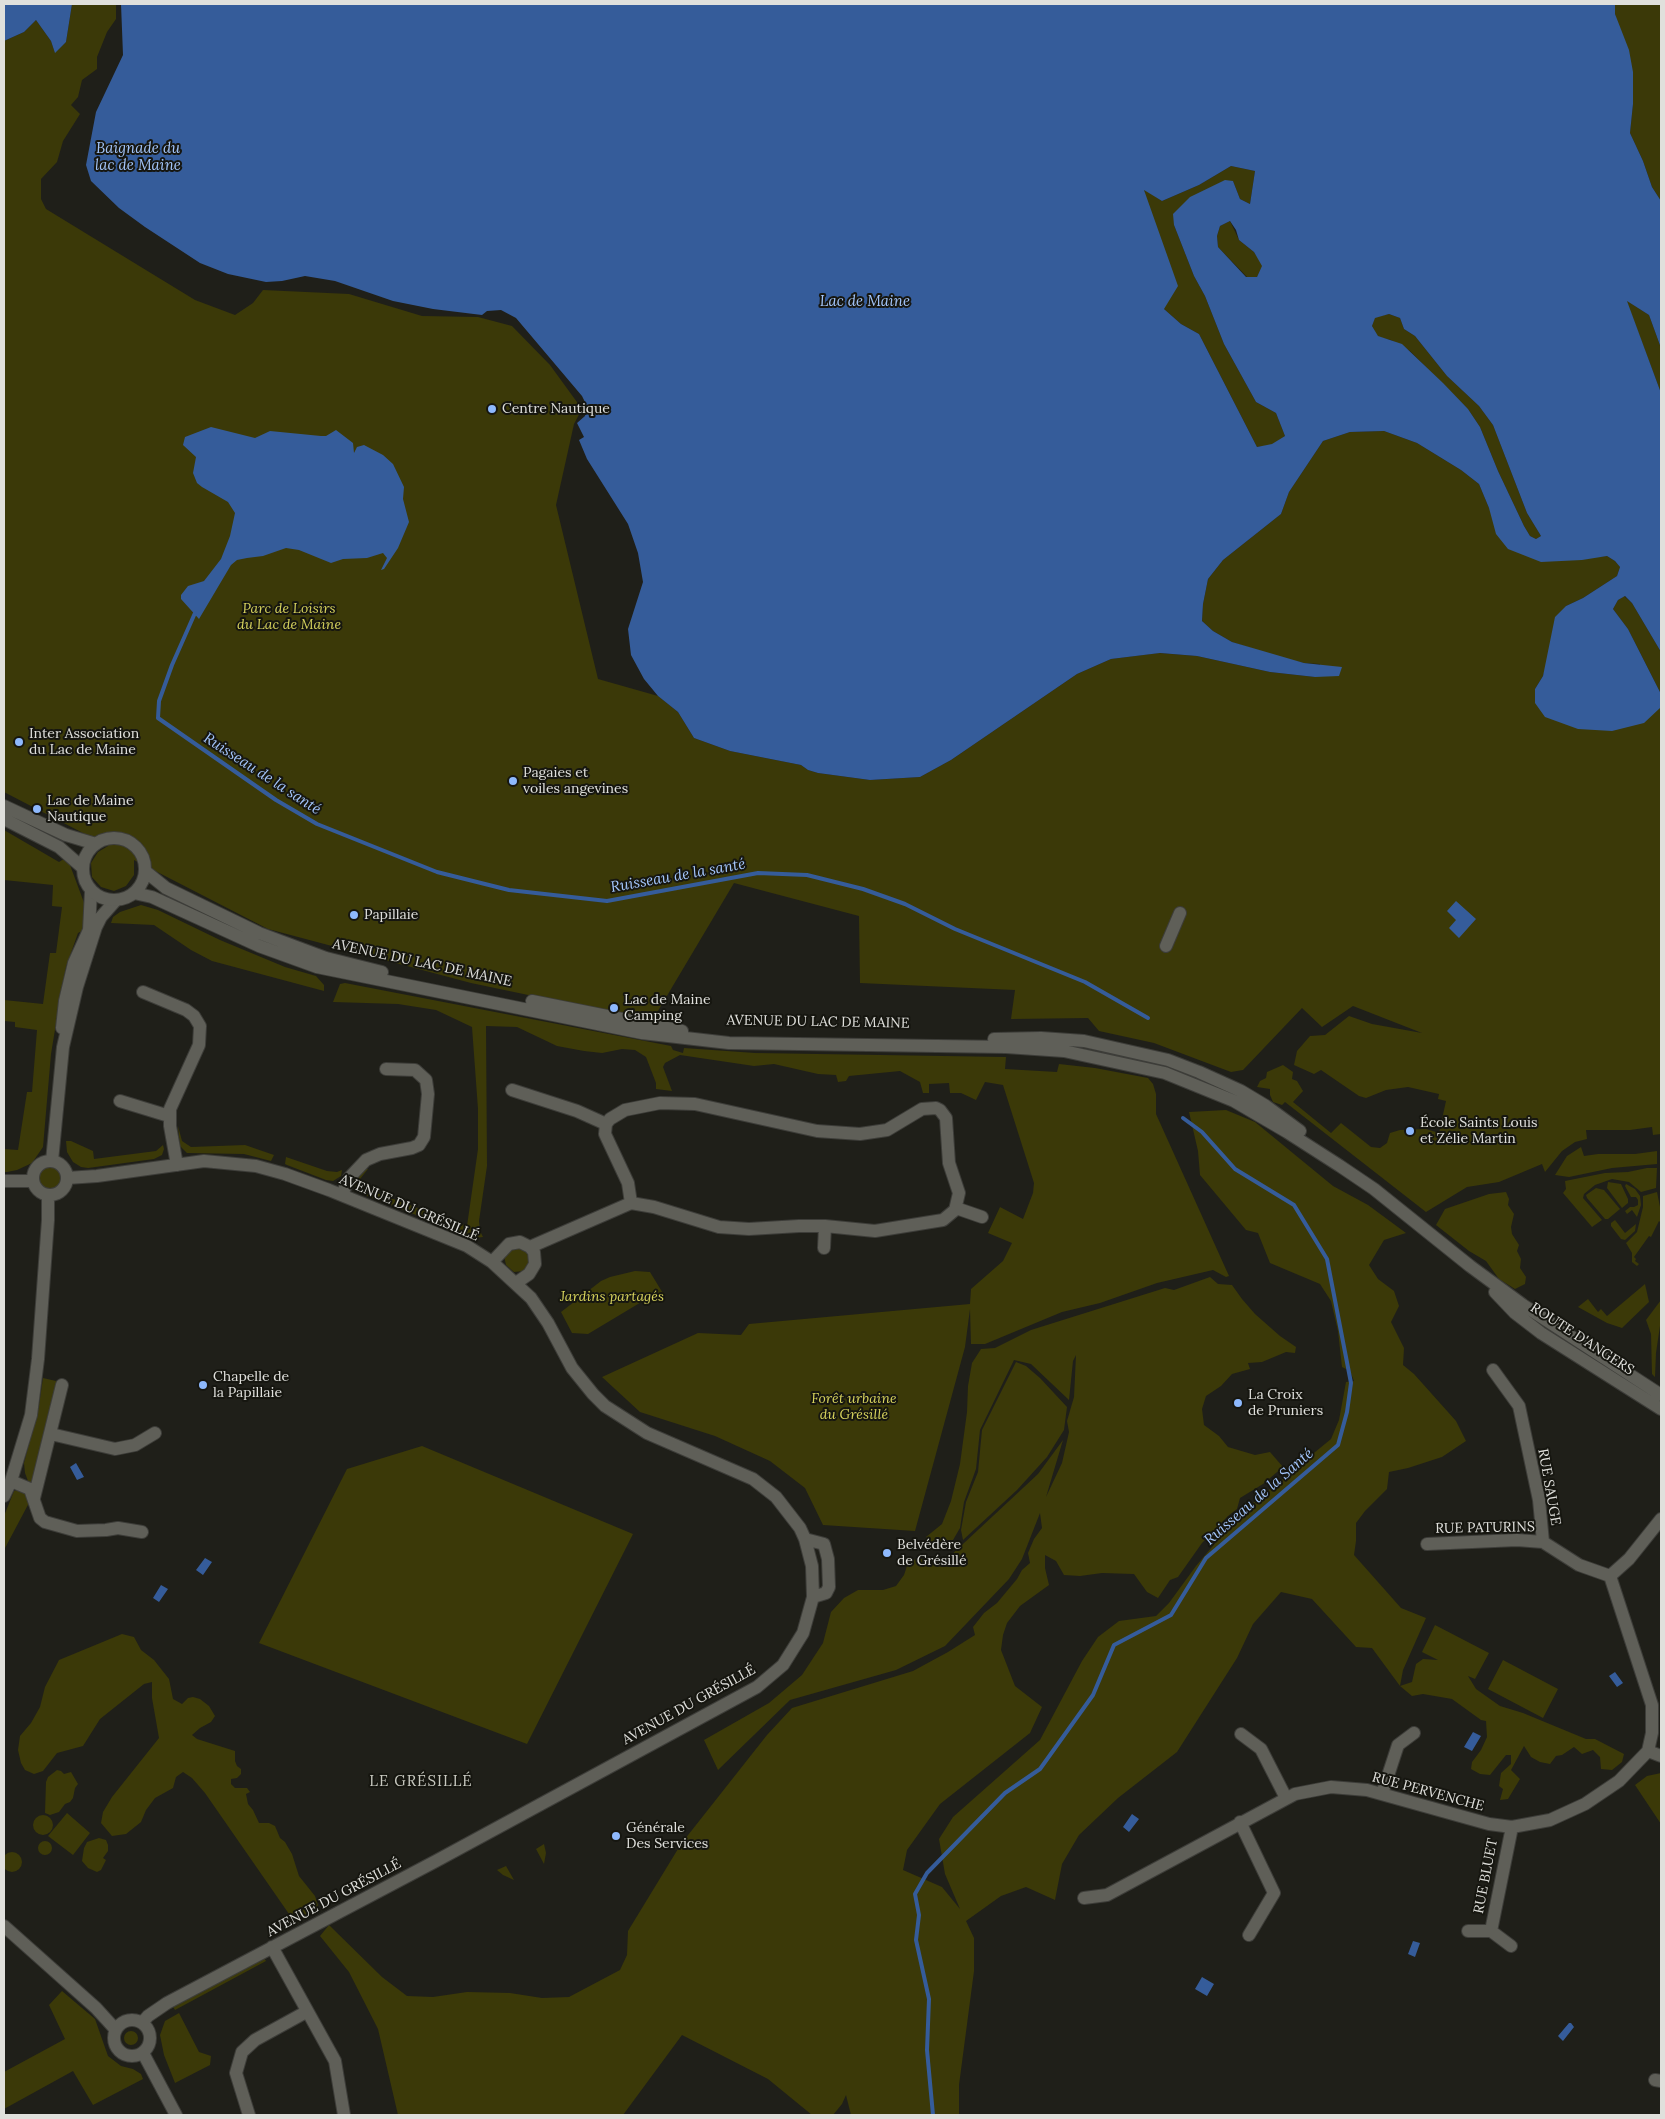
<!DOCTYPE html>
<html>
<head>
<meta charset="utf-8">
<style>
  body { margin:0 }
  #map { position:relative; width:1665px; height:2119px; overflow:hidden; background:#1f1f19; font-family:Lora,serif }
  canvas { display:block }
  .frame { position:absolute; inset:0; border:5px solid #e0e0dc; pointer-events:none }
</style>
</head>
<body>
<div id="map">
<canvas width="1665" height="2119"></canvas>
<div class="frame"></div>
</div>
<script>
const g = document.querySelector('canvas').getContext('2d');
g.lineJoin = 'round';
function paint(path, color) {
  g.fillStyle = color;
  g.fill(path, 'evenodd');
}
function toPath(rows) {
  const path = new Path2D();
  for (const r of rows) {
    if (r.length === 3) {
      path.moveTo(r[0] + r[2], r[1]);
      path.arc(r[0], r[1], r[2], 0, 2 * Math.PI);
      continue;
    }
    path.moveTo(r[0], r[1]);
    for (let i = 2; i < r.length; i += 2) path.lineTo(r[i], r[i + 1]);
  }
  return path;
}
function trace(path, color, width, dash) {
  g.strokeStyle = color;
  g.lineWidth = width;
  g.lineCap = dash ? 'butt' : 'round';
  g.setLineDash(dash || []);
  g.stroke(path);
}
function write(font, color, halo, rows, align = 'center') {
  g.font = font + ' Lora,serif';
  g.lineWidth = 4;
  g.setLineDash([]);
  g.textBaseline = 'middle';
  g.strokeStyle = halo;
  g.fillStyle = color;
  for (const [text, x, y, turn = 0] of rows) {
    g.save();
    g.translate(x, y);
    g.rotate((+turn || 0) * Math.PI / 180);
    g.textAlign = isNaN(turn) ? turn : align;
    if (halo) g.strokeText(text, 0, 0);
    g.fillText(text, 0, 0);
    g.restore();
  }
}
paint(toPath([
  [72,4,116,4,116,19,107,32,97,57,97,69,82,80,78,97,71,105,80,114,63,141,57,162,41,179,41,199,46,209,195,300,235,315,253,303,263,290,349,294,422,316,478,317,512,326,550,365,582,409,574,424,556,505,598,679,658,696,678,712,694,738,730,751,801,765,808,770,818,773,870,780,920,777,951,760,1077,674,1111,659,1159,653,1197,656,1270,672,1315,677,1320,664,1304,663,1281,658,1232,642,1213,631,1202,621,1203,604,1208,579,1223,560,1281,514,1289,492,1323,441,1350,432,1384,431,1417,443,1461,470,1479,484,1489,508,1560,560,1607,556,1615,561,1620,567,1617,576,1583,598,1566,606,1543,676,1535,689,1660,708,1661,700,1661,1134,1653,1135,1652,1127,1630,1130,1586,1130,1587,1139,1575,1142,1562,1151,1545,1172,1542,1164,1499,1182,1467,1187,1426,1212,1285,1102,1282,1105,1273,1102,1270,1095,1270,1089,1257,1087,1260,1081,1266,1078,1267,1072,1283,1065,1293,1072,1292,1079,1297,1081,1303,1091,1293,1102,1331,1133,1341,1123,1371,1147,1380,1148,1387,1143,1390,1133,1400,1130,1426,1129,1439,1133,1446,1101,1438,1099,1439,1094,1408,1087,1386,1090,1366,1098,1359,1096,1321,1070,1314,1074,1294,1065,1297,1051,1310,1036,1325,1035,1349,1016,1372,1024,1422,1033,1353,1006,1322,1027,1302,1008,1243,1070,1231,1072,1154,1043,1099,1031,1088,1018,1011,1019,1015,990,860,983,859,916,734,883,652,1021,471,983,268,929,134,860,134,875,126,886,114,891,101,887,92,877,91,863,98,852,108,846,4,792,4,41,24,32,36,20,51,41,55,52,66,42],
  [1615,4,1661,4,1661,201,1652,187,1643,161,1630,133,1633,104,1615,14],
  [1231,166,1255,171,1250,204,1240,199,1233,181,1174,214,1174,225,1194,276,1205,296,1224,344,1256,402,1276,413,1285,436,1272,445,1257,447,1199,334,1181,324,1164,309,1144,189,1162,201,1199,185],
  [1230,221,1239,240,1254,252,1263,266,1257,277,1247,277,1218,247,1217,236,1220,226],
  [1626,300,1649,315,1661,348,1661,393],
  [1389,314,1400,318,1404,329,1415,336,1447,376,1479,406,1493,425,1527,513,1541,536,1536,539,1530,536,1524,526,1498,471,1480,427,1468,409,1410,351,1391,340,1378,337,1372,326,1375,317],
  [1624,596,1632,603,1661,652,1661,694,1628,629,1613,609,1618,600],
  [4,830,59,862,67,857,86,908,84,930,78,933,66,967,62,987,51,1054,43,1147,32,1163,17,1170,7,1172,4,1172,4,1149,18,1150,27,1092,32,1092,37,1030,15,1027,15,1022,4,1021,4,1000,43,1004,50,953,56,953,62,907,52,906,53,885,4,880],
  [141,905,158,910,220,940,285,967,316,976,324,985,324,991,212,961,191,950,154,925,111,923,113,917,120,912],
  [345,983,671,1046,673,1050,683,1053,684,1048,755,1053,1006,1057,1005,1069,1057,1072,1059,1064,1095,1068,1148,1078,1153,1084,1156,1094,1156,1114,1229,1276,1226,1277,1213,1270,1157,1283,1100,1303,1062,1312,985,1344,971,1344,970,1309,965,1347,915,1531,823,1525,805,1488,770,1461,715,1436,640,1412,602,1377,698,1333,741,1335,749,1324,970,1304,971,1289,1003,1261,1012,1243,988,1233,1000,1207,1023,1219,1033,1193,1034,1183,1003,1085,985,1082,976,1100,961,1093,950,1093,949,1083,929,1084,929,1093,923,1093,920,1082,900,1071,849,1076,846,1081,838,1082,836,1075,818,1074,774,1064,754,1066,680,1055,665,1063,663,1067,672,1091,656,1089,656,1083,646,1057,635,1050,622,1049,602,1053,584,1051,557,1046,517,1027,486,1026,487,1166,479,1221,480,1231,483,1237,475,1238,360,1193,355,1187,359,1176,365,1169,368,1169,360,1179,363,1188,467,1226,478,1149,478,1109,472,1027,436,1010,398,1004,333,1002,340,984],
  [1226,1110,1255,1122,1333,1186,1368,1205,1406,1233,1384,1240,1369,1265,1378,1279,1394,1291,1399,1306,1391,1322,1404,1348,1403,1365,1414,1374,1456,1421,1466,1441,1442,1457,1408,1468,1389,1472,1387,1489,1365,1511,1356,1523,1356,1541,1354,1555,1401,1608,1426,1618,1403,1670,1400,1686,1412,1682,1416,1664,1423,1659,1438,1660,1422,1652,1435,1625,1489,1653,1475,1679,1468,1676,1476,1689,1500,1706,1523,1713,1586,1739,1595,1739,1624,1754,1622,1762,1612,1770,1601,1769,1600,1757,1593,1750,1582,1754,1574,1747,1562,1755,1556,1756,1550,1764,1540,1762,1531,1757,1524,1746,1511,1770,1520,1779,1508,1799,1500,1800,1503,1789,1499,1786,1501,1773,1511,1764,1511,1755,1506,1755,1490,1775,1480,1774,1471,1769,1472,1762,1481,1750,1487,1737,1486,1721,1481,1720,1452,1699,1423,1694,1412,1696,1400,1686,1372,1648,1356,1647,1312,1599,1281,1592,1253,1624,1237,1658,1177,1752,1118,1798,1079,1835,1062,1864,1055,1900,1026,1887,1001,1896,966,1921,974,1938,974,1971,959,2085,959,2115,851,2115,846,2095,842,2104,833,2115,812,2115,768,2079,682,2035,623,2115,398,2115,378,2029,349,1972,320,1936,329,1925,382,1977,407,1996,433,1997,467,1992,510,1993,542,1998,569,1997,620,1970,627,1955,628,1931,681,1844,767,1735,792,1708,913,1671,948,1652,975,1635,973,1627,984,1613,997,1603,1017,1579,1022,1570,1030,1563,1028,1553,1034,1539,1042,1528,1040,1513,1022,1559,1009,1579,945,1646,896,1670,790,1700,718,1770,704,1740,769,1703,802,1675,823,1643,831,1612,844,1598,858,1590,883,1590,896,1586,904,1575,909,1560,949,1557,1038,1474,1063,1440,1046,1497,1062,1463,1069,1432,1067,1421,1074,1397,1076,1355,1073,1361,1069,1400,1031,1364,1014,1360,980,1430,976,1469,964,1502,960,1528,949,1547,932,1545,926,1537,942,1524,951,1501,960,1464,967,1412,968,1386,972,1363,981,1349,995,1348,1031,1330,1165,1288,1174,1290,1210,1277,1218,1284,1232,1285,1242,1299,1255,1314,1280,1336,1296,1347,1295,1353,1286,1352,1262,1362,1248,1363,1250,1369,1232,1374,1221,1386,1206,1396,1202,1409,1204,1425,1219,1436,1228,1447,1255,1455,1270,1452,1283,1467,1263,1484,1240,1498,1237,1509,1228,1516,1202,1543,1178,1577,1170,1580,1158,1598,1147,1592,1134,1574,1102,1573,1080,1576,1064,1575,1056,1561,1045,1555,1045,1568,1049,1585,1020,1606,1007,1623,1003,1635,1001,1650,1015,1686,1042,1707,1030,1733,940,1804,907,1850,903,1870,942,1887,960,1909,945,1874,939,1839,953,1817,1040,1740,1082,1661,1098,1637,1119,1621,1156,1616,1169,1603,1196,1566,1233,1522,1253,1503,1331,1439,1339,1420,1346,1382,1354,1381,1350,1371,1342,1367,1338,1331,1331,1301,1320,1284,1270,1263,1258,1233,1246,1230,1200,1175,1198,1151,1189,1112],
  [178,1126,182,1141,191,1147,245,1145,274,1155,271,1161,244,1154,187,1153,180,1146],
  [66,1141,71,1141,93,1151,94,1159,156,1151,163,1145,164,1149,162,1155,154,1159,88,1168,81,1167,73,1162,67,1152],
  [1581,1147,1584,1156,1598,1154,1635,1154,1657,1151,1657,1164,1612,1168,1569,1177,1555,1175,1567,1156],
  [286,1157,327,1171,337,1172,342,1170,341,1176,333,1181,326,1180,287,1165,285,1164],
  [51,1177,12],
  [1647,1168,1657,1168,1656,1188,1641,1192,1629,1182,1612,1179,1595,1185,1584,1194,1583,1198,1602,1220,1592,1227,1563,1193,1566,1189,1565,1181,1605,1173,1628,1172],
  [1608,1182,1621,1184,1628,1199,1628,1203,1622,1208,1607,1188],
  [1626,1184,1635,1189,1640,1196,1641,1205,1637,1217,1632,1210,1627,1214,1625,1211,1630,1207,1634,1207,1638,1205,1638,1200,1636,1197,1631,1197,1625,1186],
  [1596,1188,1604,1190,1620,1209,1608,1219,1605,1219,1587,1198,1586,1195],
  [1506,1192,1509,1199,1508,1205,1514,1214,1511,1227,1512,1234,1519,1245,1517,1251,1521,1259,1520,1268,1526,1277,1525,1284,1515,1289,1499,1279,1486,1261,1469,1251,1436,1225,1445,1209,1489,1194],
  [1657,1192,1661,1212,1661,1223,1659,1221,1651,1237,1649,1236,1634,1257,1636,1259,1635,1261,1639,1264,1637,1266,1632,1262,1632,1253,1626,1243,1637,1232,1643,1207,1643,1196],
  [1615,1220,1625,1233,1636,1224,1635,1231,1625,1240,1621,1239,1611,1226,1611,1223],
  [510,1248,525,1248,531,1260,524,1271,514,1272,506,1265,504,1256],
  [635,1271,650,1272,664,1295,643,1301,588,1334,572,1333,561,1312,601,1281,610,1277],
  [1645,1284,1649,1302,1622,1328,1607,1323,1578,1307,1588,1299,1598,1312,1601,1309,1607,1316],
  [1661,1300,1661,1319,1656,1353,1655,1377,1652,1374,1651,1334,1646,1320],
  [1016,1362,1026,1366,1040,1378,1067,1407,1064,1430,1047,1457,1017,1490,963,1540,961,1530,966,1502,978,1472,982,1430],
  [43,1378,56,1381,59,1387,32,1483,28,1481,25,1473,24,1463,39,1405],
  [422,1446,633,1534,527,1744,259,1643,347,1469],
  [23,1489,30,1501,4,1550,4,1516,14,1491],
  [122,1634,134,1637,141,1650,154,1660,169,1679,173,1699,182,1704,188,1698,193,1697,200,1699,209,1706,215,1716,211,1722,200,1728,192,1735,197,1739,235,1751,235,1761,237,1766,241,1769,241,1774,237,1778,231,1779,231,1784,235,1788,247,1788,250,1792,246,1794,248,1804,253,1810,259,1823,269,1823,275,1826,280,1838,285,1842,292,1854,299,1876,315,1896,318,1905,316,1910,298,1918,289,1914,205,1793,192,1778,183,1772,176,1777,173,1788,155,1798,146,1810,141,1822,126,1834,112,1836,101,1823,103,1812,112,1797,159,1738,152,1698,152,1682,144,1684,100,1719,83,1746,57,1753,43,1771,34,1774,25,1770,21,1763,18,1750,20,1736,31,1723,40,1707,45,1687,59,1660],
  [1503,1660,1558,1689,1543,1718,1488,1689],
  [57,1770,61,1771,64,1774,71,1772,78,1784,75,1788,73,1798,70,1802,65,1804,59,1812,50,1815,45,1813,46,1782,48,1777],
  [1661,1773,1661,1824,1635,1785,1647,1776],
  [67,1813,90,1833,73,1855,48,1836],
  [43,1825,10],
  [99,1838,106,1840,108,1845,108,1851,103,1858,106,1860,101,1870,97,1872,88,1868,82,1861,84,1848,87,1842],
  [45,1848,7],
  [544,1844,546,1853,544,1864,536,1849],
  [12,1862,10],
  [506,1866,514,1880,503,1875,497,1870],
  [263,1956,266,1961,175,2010,172,2005],
  [62,1991,95,2019,108,2056,121,2066,133,2069,141,2074,143,2079,93,2105,73,2071,4,2109,4,2072,65,2039,49,2005],
  [179,2013,199,2052,211,2056,210,2065,175,2083,164,2055,160,2035,165,2021],
  [131,2038,7]
]), '#3b3908');
paint(toPath([
  [4,4,72,4,66,42,55,53,51,41,36,20,24,32,4,41],
  [121,4,1615,4,1615,14,1629,50,1633,72,1633,104,1630,133,1643,161,1652,187,1661,201,1661,348,1649,315,1627,301,1661,393,1661,652,1632,603,1625,596,1618,600,1613,609,1628,629,1661,694,1660,708,1644,723,1612,731,1578,729,1545,717,1535,703,1535,689,1543,676,1555,617,1566,606,1583,598,1617,576,1620,567,1615,561,1607,556,1582,560,1541,562,1508,549,1496,534,1489,508,1479,484,1461,470,1417,443,1384,431,1350,432,1323,441,1289,492,1281,514,1223,560,1208,579,1203,604,1202,621,1213,631,1232,642,1304,663,1342,667,1339,676,1315,677,1270,672,1197,656,1160,653,1111,659,1077,674,951,760,920,777,870,780,818,773,808,770,801,765,730,751,694,738,678,712,658,696,644,679,631,655,628,629,643,582,638,553,628,524,587,459,579,440,584,437,577,423,585,416,587,406,582,396,516,318,501,310,487,311,482,315,433,309,393,301,335,281,305,276,282,281,266,282,228,274,200,263,145,227,119,208,91,181,86,165,96,112,123,55],
  [1231,166,1255,171,1250,204,1240,199,1233,181,1225,180,1190,197,1173,214,1174,225,1194,276,1205,296,1224,344,1256,402,1276,413,1285,436,1272,444,1257,447,1199,334,1181,324,1164,309,1178,286,1144,190,1162,201,1199,185],
  [1230,221,1236,230,1239,240,1254,252,1262,266,1257,277,1246,277,1218,247,1217,236,1220,226],
  [1389,314,1400,318,1404,329,1415,336,1447,376,1479,406,1493,425,1527,513,1541,536,1536,539,1530,536,1524,526,1498,471,1480,427,1468,409,1443,383,1402,344,1378,336,1372,326,1375,318],
  [211,427,255,438,270,431,321,436,326,436,336,430,353,443,354,453,357,447,364,445,383,455,393,464,404,487,403,499,409,522,398,548,384,569,381,570,387,558,383,553,367,558,343,559,331,563,299,550,286,548,263,556,247,558,237,560,231,565,199,619,181,599,181,595,188,586,204,581,221,559,230,536,235,513,228,502,202,487,197,483,193,473,196,457,183,445,185,437],
  [1456,901,1476,919,1459,938,1449,928,1456,920,1447,911],
  [76,1463,84,1477,77,1480,70,1467],
  [205,1558,212,1562,203,1575,196,1570],
  [161,1585,168,1589,159,1602,153,1598],
  [1615,1672,1623,1683,1617,1687,1609,1676],
  [1473,1732,1481,1736,1472,1751,1464,1747],
  [1132,1814,1139,1819,1129,1832,1123,1827],
  [1413,1941,1420,1943,1415,1957,1408,1954],
  [1202,1977,1214,1984,1207,1996,1195,1989],
  [1569,2023,1571,2023,1574,2027,1563,2041,1558,2036]
]), '#355c9a');
trace(toPath([
  [195,613,172,665,159,701,158,718,276,800,317,824,437,872,509,890,607,901,758,873,807,875,863,889,905,904,955,929,1085,982,1148,1018],
  [933,2115,927,2050,929,1999,916,1940,919,1915,915,1894,927,1873,1005,1793,1040,1769,1093,1695,1114,1645,1171,1615,1206,1558,1338,1445,1347,1412,1351,1383,1327,1259,1294,1205,1235,1169,1202,1132,1183,1118]
]), '#355c9a', 4);
const street = toPath([
  [1166,946,1180,913],
  [143,992,186,1010,194,1016,200,1026,199,1045,170,1109,170,1126,177,1165],
  [62,1028,65,1001,74,963,89,930,91,891],
  [512,1090,577,1111,606,1124],
  [120,1101,169,1116],
  [50,1178,17],
  [52,1161,63,1047,77,987,96,927,101,917,116,900],
  [67,1178,97,1176,204,1161,256,1166,285,1174,329,1190,467,1246,492,1262,531,1298,548,1323,572,1368,593,1394,605,1406,647,1433,753,1479,776,1497,800,1528,805,1539,812,1566,813,1597,803,1633,783,1665,757,1687,436,1861,167,2003,148,2016,142,2023],
  [4,1181,33,1181],
  [342,1195,349,1178,366,1160,380,1154,412,1148,419,1145,424,1137,428,1094,426,1080,415,1070,386,1069],
  [956,1208,982,1217],
  [530,1247,631,1203,628,1183,605,1134,606,1124,610,1119,625,1110,660,1103,695,1104,817,1131,860,1134,887,1130,922,1109,936,1108,940,1110,946,1118,949,1163,959,1193,955,1210,943,1220,875,1231,825,1226,799,1226,749,1229,719,1227,654,1207,631,1203],
  [824,1248,825,1226],
  [492,1262,509,1244,520,1242,530,1247,534,1252,535,1264,529,1274,516,1283],
  [1493,1370,1519,1406,1539,1500,1543,1542,1579,1565,1610,1576],
  [51,1434,115,1449,135,1445,155,1433],
  [11,1481,30,1489,40,1518,45,1522,77,1531,106,1530,118,1528,142,1532],
  [4,1496,11,1481,31,1415,38,1359,48,1220,48,1195],
  [34,1498,62,1385],
  [805,1539,824,1544,828,1559,829,1587,826,1593,813,1597],
  [1427,1544,1517,1540,1543,1542],
  [1241,1734,1261,1749,1286,1798],
  [1648,1751,1661,1756],
  [1382,1794,1398,1745,1414,1733],
  [1240,1822,1274,1893,1249,1935],
  [1084,1898,1107,1895,1295,1794,1331,1787,1367,1790,1489,1824,1512,1827,1550,1820,1585,1804,1619,1781,1648,1751,1652,1733,1652,1705,1610,1576,1629,1559,1661,1519],
  [4,1926,96,2008,116,2030],
  [1468,1931,1491,1931,1511,1946],
  [1491,1931,1512,1827],
  [272,1947,335,2061,344,2115],
  [132,2038,18],
  [143,2053,176,2115],
  [1655,2080,1661,2081],
  [249,2115,236,2073,242,2052,255,2040,306,2012]
]);
const secondary = toPath([
  [4,806,66,835,96,844],
  [4,819,59,847,83,868],
  [114,869,31],
  [145,871,166,888,259,933,326,958,382,972],
  [134,893,152,897,259,946,317,967,642,1033,729,1043,1006,1047,1064,1051,1165,1073,1234,1101,1287,1132,1340,1166,1374,1189,1470,1266,1523,1305,1661,1395],
  [532,1001,682,1031],
  [994,1039,1041,1038,1084,1041,1168,1060,1199,1072,1241,1091,1266,1106,1300,1131],
  [1495,1292,1515,1313,1541,1333,1661,1409]
]);
trace(street, '#3d3d39', 14);
trace(secondary, '#3d3d39', 14);
trace(street, '#5f5f58', 12);
trace(secondary, '#5f5f58', 12);
for (const [x, y, r, color] of [
  [492,409,5,"#8eb9fd"],
  [19,742,5,"#8eb9fd"],
  [513,781,5,"#8eb9fd"],
  [37,809,5,"#8eb9fd"],
  [354,915,5,"#8eb9fd"],
  [614,1008,5,"#8eb9fd"],
  [1410,1131,5,"#8eb9fd"],
  [203,1385,5,"#8eb9fd"],
  [1238,1403,5,"#8eb9fd"],
  [887,1553,5,"#8eb9fd"],
  [616,1836,5,"#8eb9fd"]
]) {
  const dot = new Path2D();
  dot.arc(x, y, r, 0, 2 * Math.PI);
  g.fillStyle = color;
  g.fill(dot);
  trace(dot, '#161610', 2);
}
write('14px', '#e0e0dc', '#161610', [
  ["Centre Nautique",502,409],
  ["Inter Association",29,734],
  ["du Lac de Maine",29,750],
  ["Pagaies et",523,773],
  ["voiles angevines",523,789],
  ["Lac de Maine",47,801],
  ["Nautique",47,817],
  ["Papillaie",364,915],
  ["Lac de Maine",624,1000],
  ["Camping",624,1016],
  ["École Saints Louis",1420,1123],
  ["et Zélie Martin",1420,1139],
  ["Chapelle de",213,1377],
  ["la Papillaie",213,1393],
  ["La Croix",1248,1395],
  ["de Pruniers",1248,1411],
  ["Belvédère",897,1545],
  ["de Grésillé",897,1561],
  ["Générale",626,1828],
  ["Des Services",626,1844]
], 'left');
write('italic 14px', '#d7d35d', '#161610', [
  ["Parc de Loisirs",289,609],
  ["du Lac de Maine",289,625],
  ["Jardins partagés",612,1297],
  ["Forêt urbaine",854,1399],
  ["du Grésillé",854,1415]
]);
write('14px', '#e0e0dc', '#161610', [
  ["AVENUE DU LAC DE MAINE",422,963,12],
  ["AVENUE DU LAC DE MAINE",818,1022,1],
  ["AVENUE DU GRÉSILLÉ",409,1208,23],
  ["ROUTE D'ANGERS",1582,1339,33],
  ["RUE SAUGE",1549,1487,80],
  ["RUE PATURINS",1485,1528,-1],
  ["AVENUE DU GRÉSILLÉ",689,1705,-29],
  ["RUE PERVENCHE",1428,1792,15],
  ["RUE BLUET",1486,1876,-79],
  ["AVENUE DU GRÉSILLÉ",334,1898,-28]
]);
write('italic 15px', '#a3c5fa', '#161610', [
  ["Baignade du",138,149],
  ["lac de Maine",138,166],
  ["Lac de Maine",865,302],
  ["Ruisseau de la santé",262,774,33],
  ["Ruisseau de la santé",678,876,-10],
  ["Ruisseau de la Santé",1259,1497,-41]
]);
g.letterSpacing = '1px';
write('15px', '#c8c9c0', '#161610', [
  ["LE GRÉSILLÉ",421,1782]
]);
g.letterSpacing = '0px';
</script>
</body>
</html>
